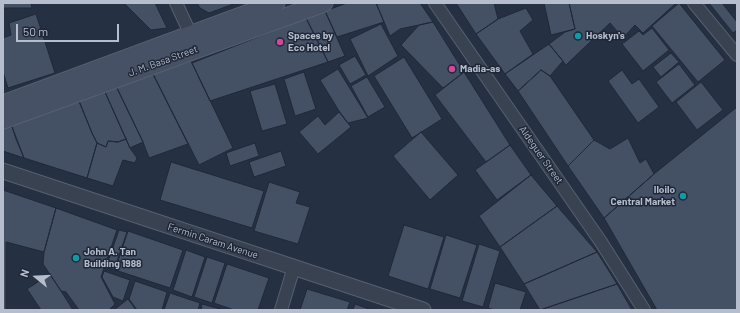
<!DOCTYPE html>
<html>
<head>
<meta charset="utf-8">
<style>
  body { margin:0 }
  #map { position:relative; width:740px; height:313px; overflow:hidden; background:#253042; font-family:Barlow,sans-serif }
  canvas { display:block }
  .frame { position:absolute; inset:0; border:4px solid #b6bdcc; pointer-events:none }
  .north { position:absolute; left:16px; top:257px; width:40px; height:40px; -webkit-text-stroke:3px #1e2737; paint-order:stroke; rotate:288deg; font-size:11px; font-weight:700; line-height:16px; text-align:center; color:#b6bdcc }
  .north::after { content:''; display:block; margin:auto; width:14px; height:18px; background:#b6bdcc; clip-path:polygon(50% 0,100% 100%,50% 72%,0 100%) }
  .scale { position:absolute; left:16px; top:24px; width:103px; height:18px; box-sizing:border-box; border:2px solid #b6bdcc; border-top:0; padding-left:5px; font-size:12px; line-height:14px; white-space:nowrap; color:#b6bdcc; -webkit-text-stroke:3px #1e2737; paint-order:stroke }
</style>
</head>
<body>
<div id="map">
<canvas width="740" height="313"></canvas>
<div class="frame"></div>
<div class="north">N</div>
<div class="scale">50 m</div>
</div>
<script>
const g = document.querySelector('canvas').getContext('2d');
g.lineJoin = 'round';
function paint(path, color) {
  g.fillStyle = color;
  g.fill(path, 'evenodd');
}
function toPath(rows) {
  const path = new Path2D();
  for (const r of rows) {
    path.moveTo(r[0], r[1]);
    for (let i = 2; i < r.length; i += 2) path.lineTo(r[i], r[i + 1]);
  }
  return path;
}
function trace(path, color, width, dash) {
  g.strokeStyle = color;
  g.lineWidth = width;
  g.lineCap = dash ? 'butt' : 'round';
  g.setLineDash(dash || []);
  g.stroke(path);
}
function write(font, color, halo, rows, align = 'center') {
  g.font = font + ' Barlow,sans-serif';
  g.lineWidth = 3;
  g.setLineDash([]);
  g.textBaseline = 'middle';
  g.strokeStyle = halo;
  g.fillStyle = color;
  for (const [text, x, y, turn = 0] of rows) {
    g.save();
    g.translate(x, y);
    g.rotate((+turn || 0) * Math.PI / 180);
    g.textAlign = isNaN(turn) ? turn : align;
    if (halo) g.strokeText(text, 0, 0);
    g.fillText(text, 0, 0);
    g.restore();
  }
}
const building = toPath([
  [3,3,31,3,32,8,3,8,3,3],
  [124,3,155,3,167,28,151,30,124,3],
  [197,3,236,3,209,13,200,8,197,3],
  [347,3,376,3,384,22,337,37,325,11,347,3],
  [376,3,420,3,433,22,400,29,390,36,376,3],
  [456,3,494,3,498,19,476,34,456,3],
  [544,3,569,3,575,29,551,35,544,3],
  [569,3,674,3,675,4,643,33,635,25,623,38,610,23,566,65,549,44,565,32,575,29,569,3],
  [679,3,725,60,698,82,652,26,679,3],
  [709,3,722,3,737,22,737,30,733,33,709,3],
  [526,8,533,20,520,31,533,54,505,74,476,34,498,19,526,8],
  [325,11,345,56,328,62,306,18,325,11],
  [36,14,55,73,8,88,3,72,3,38,11,35,9,23,36,14],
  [306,18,328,62,210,101,192,63,306,18],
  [433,22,464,72,443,88,401,45,419,25,433,22],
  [381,24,398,56,368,76,350,39,381,24],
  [652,28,669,50,643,71,622,44,639,31,643,35,652,28],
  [549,44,563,61,550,76,541,70,518,91,505,74,549,44],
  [671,53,679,62,661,77,653,67,671,53],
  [355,56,366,75,350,84,339,65,355,56],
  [404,57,442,119,412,138,374,76,404,57],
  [191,61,233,148,199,165,153,74,191,61],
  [679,64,695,85,672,103,656,82,679,64],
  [338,69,368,118,348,123,339,111,320,80,338,69],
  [541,70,550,76,594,140,568,166,518,91,541,70],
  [622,70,632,84,639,79,659,107,638,123,608,81,622,70],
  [304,72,316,109,295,116,284,79,304,72],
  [464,72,510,145,486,162,435,95,464,72],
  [153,74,188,144,149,158,143,142,116,86,153,74],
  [367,77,385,107,368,117,351,86,367,77],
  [701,82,723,110,697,130,676,102,701,82],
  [275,84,287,124,262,131,250,91,275,84],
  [116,86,143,142,130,148,105,92,116,86],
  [105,92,126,139,118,142,108,141,106,147,97,143,92,133,79,101,105,92],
  [79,101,92,133,97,143,87,178,24,158,11,124,79,101],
  [737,107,737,310,657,310,604,218,654,174,737,107],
  [339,112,351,127,318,154,299,132,318,116,325,125,339,112],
  [11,124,16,139,24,158,3,151,3,128,11,124],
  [421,132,458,175,430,200,393,156,421,132],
  [628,138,640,163,646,159,654,174,604,218,568,166,594,140,610,149,628,138],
  [126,139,130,148,137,158,135,163,123,160,113,186,87,178,97,143,106,147,108,141,118,142,126,139],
  [255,143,259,156,230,166,226,153,255,143],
  [510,145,531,175,497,200,475,170,510,145],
  [281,151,286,166,254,177,249,162,281,151],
  [171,162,264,191,252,228,160,200,171,162],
  [531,175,557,206,500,247,479,216,531,175],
  [269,182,300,192,296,203,310,207,298,244,254,231,269,182],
  [3,190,56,208,44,252,6,242,6,310,3,310,3,190],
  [557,206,597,252,524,284,500,247,557,206],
  [56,208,117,230,101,277,115,304,109,310,79,310,66,292,61,291,43,264,44,252,56,208],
  [404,225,444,237,428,289,388,276,404,225],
  [119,230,127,232,114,270,106,267,119,230],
  [128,231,183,250,170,288,115,270,128,231],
  [446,235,477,245,460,298,430,289,446,235],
  [479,244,500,251,483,307,462,301,479,244],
  [186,250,205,257,192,297,173,290,186,250],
  [597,252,617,284,540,310,524,284,597,252],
  [207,257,225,263,212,303,194,297,207,257],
  [227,264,269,278,258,310,234,310,214,303,227,264],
  [104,271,130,280,123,301,113,297,102,277,104,271],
  [50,274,61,291,73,310,41,310,27,289,50,274],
  [135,281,167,292,162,310,137,310,129,299,135,281],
  [495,283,526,292,520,310,495,310,488,308,495,283],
  [617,284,632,310,540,310,617,284],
  [307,289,350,302,347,310,300,310,307,289],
  [170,293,200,303,198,310,164,310,170,293],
  [128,299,136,310,114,310,128,299],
  [202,304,224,310,201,310,202,304],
  [355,304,372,310,353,310,355,304]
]);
paint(building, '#445064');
trace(building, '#202939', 1);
const minor = toPath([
  [176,3,191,35],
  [435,3,601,242,644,310],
  [694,3,737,55],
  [281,310,294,267]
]);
const tertiary = toPath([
  [3,171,423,310]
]);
const secondary = toPath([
  [3,104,276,3],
  [3,120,324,3]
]);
trace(minor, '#57606f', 14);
trace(tertiary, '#57606f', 17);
trace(secondary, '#57606f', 19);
trace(minor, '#394251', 12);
trace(tertiary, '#394251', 15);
trace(secondary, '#475165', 17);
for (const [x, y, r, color] of [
  [578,36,4,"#0f9aa8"],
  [280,42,4,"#d1479c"],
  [452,69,4,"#d1479c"],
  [683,196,4,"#0f9aa8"],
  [76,258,4,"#0f9aa8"]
]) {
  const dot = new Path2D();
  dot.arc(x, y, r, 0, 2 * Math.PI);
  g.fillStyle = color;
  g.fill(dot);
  trace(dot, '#1e2737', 1.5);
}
write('bold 10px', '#b6bdcc', '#1e2737', [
  ["Spaces by",288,36],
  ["Eco Hotel",288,48],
  ["Hoskyn's",586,36],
  ["Madia-as",460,69],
  ["Iloilo",675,190,"right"],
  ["Central Market",675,202,"right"],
  ["John A. Tan",84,252],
  ["Building 1988",84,264]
], 'left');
write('10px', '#b6bdcc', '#1e2737', [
  ["J. M. Basa Street",163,61,-20],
  ["Aldeguer Street",541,155,55],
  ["Fermin Caram Avenue",213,241,18]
]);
</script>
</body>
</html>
